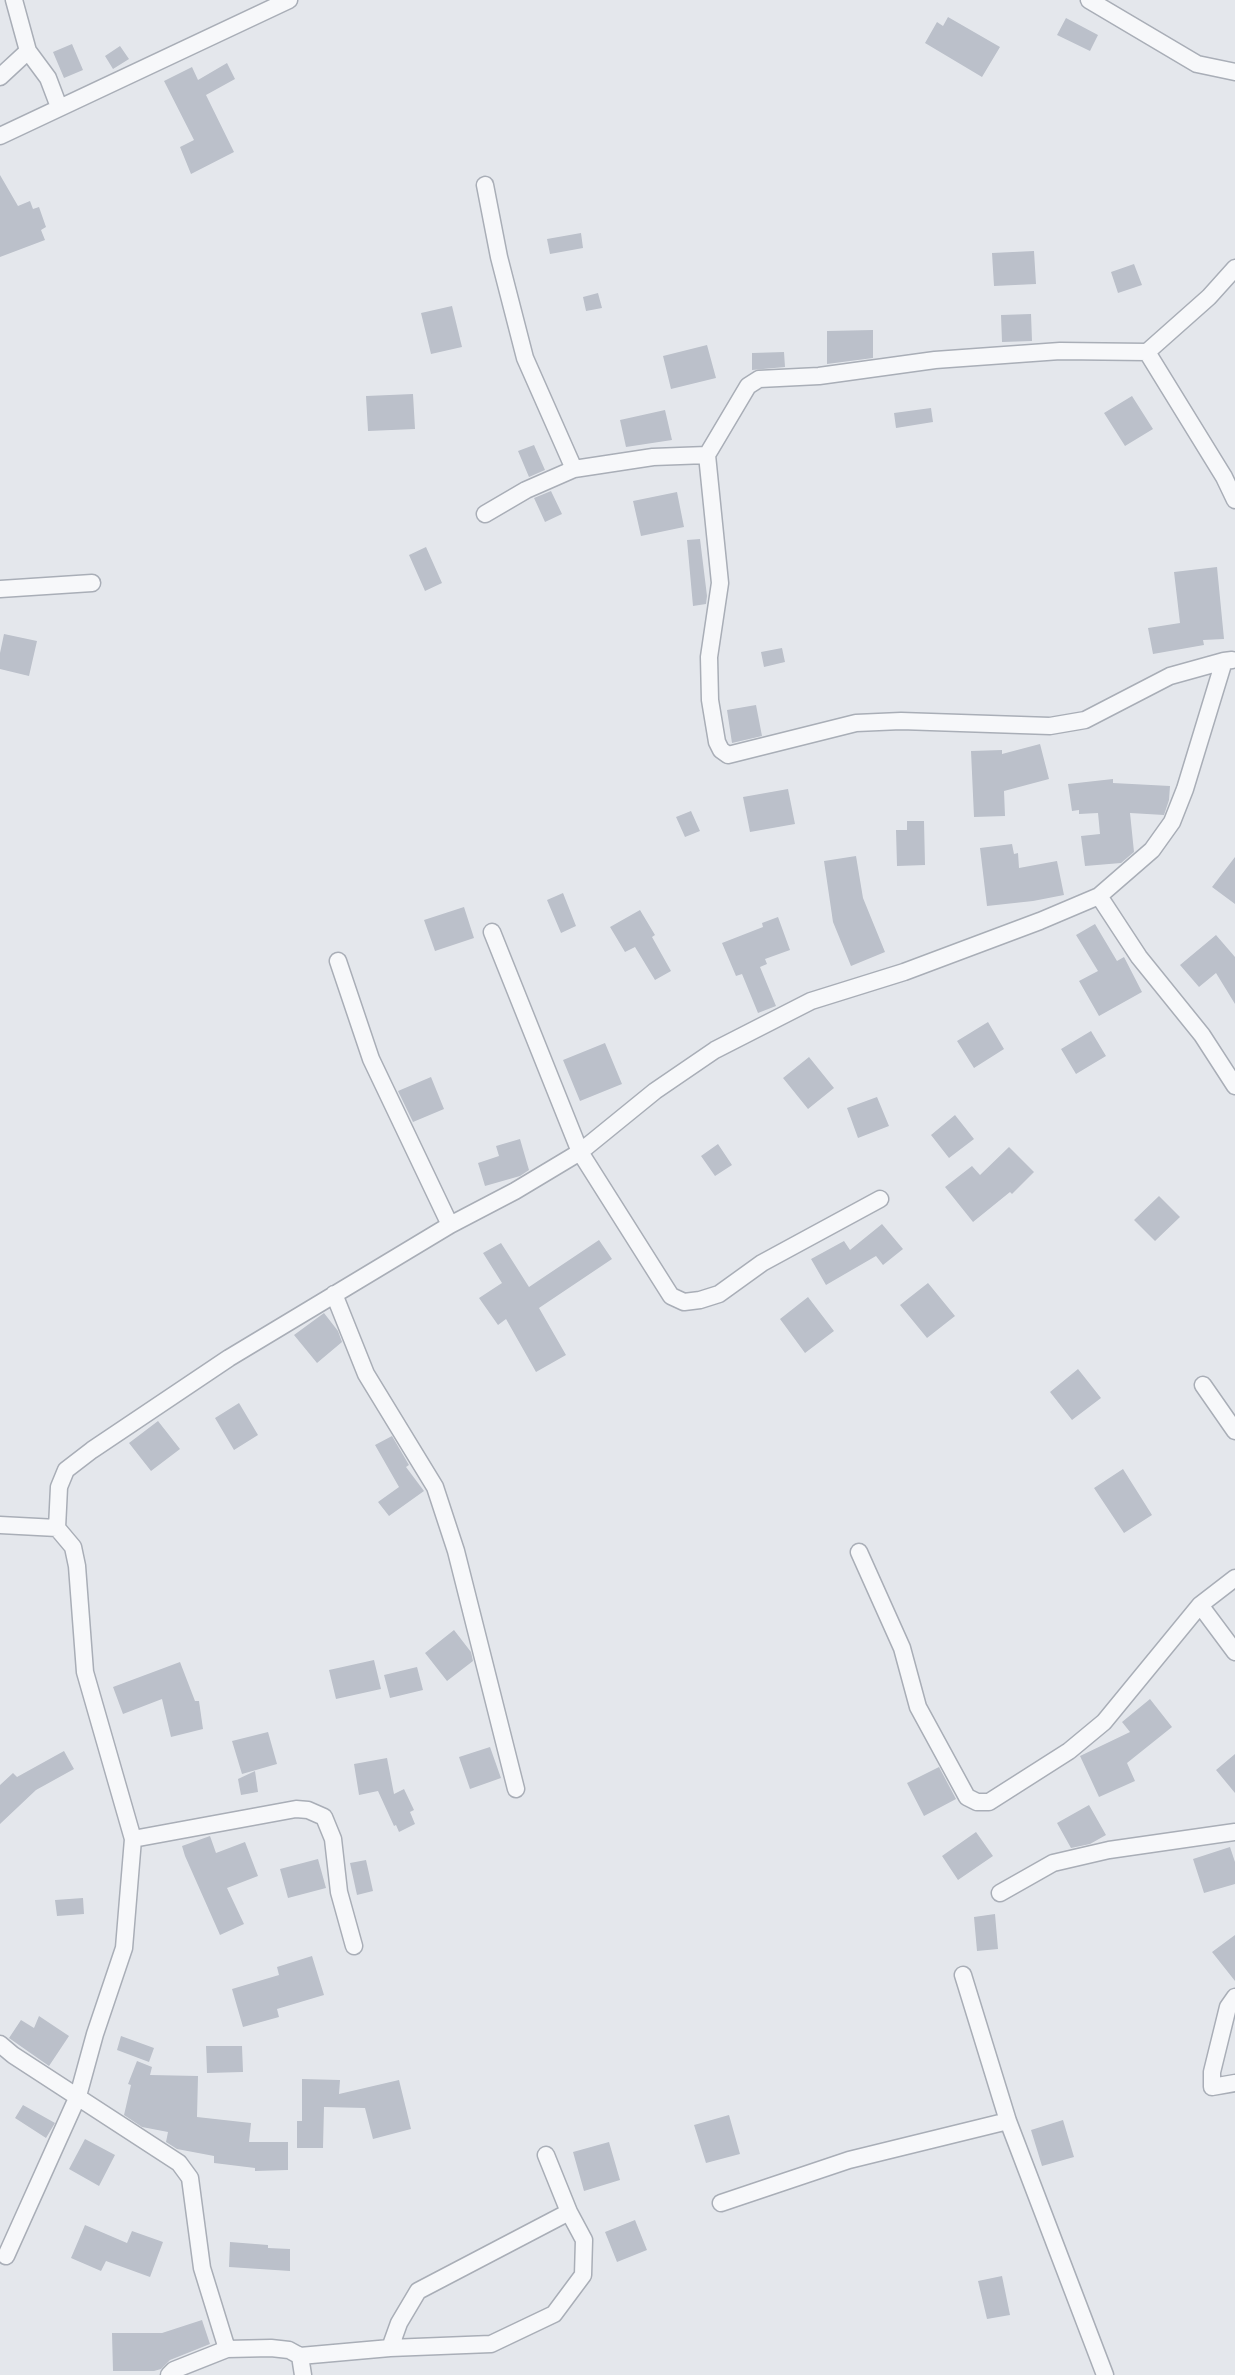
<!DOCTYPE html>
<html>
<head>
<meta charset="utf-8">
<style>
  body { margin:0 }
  canvas { display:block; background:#e4e7ec }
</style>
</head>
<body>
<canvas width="1235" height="2375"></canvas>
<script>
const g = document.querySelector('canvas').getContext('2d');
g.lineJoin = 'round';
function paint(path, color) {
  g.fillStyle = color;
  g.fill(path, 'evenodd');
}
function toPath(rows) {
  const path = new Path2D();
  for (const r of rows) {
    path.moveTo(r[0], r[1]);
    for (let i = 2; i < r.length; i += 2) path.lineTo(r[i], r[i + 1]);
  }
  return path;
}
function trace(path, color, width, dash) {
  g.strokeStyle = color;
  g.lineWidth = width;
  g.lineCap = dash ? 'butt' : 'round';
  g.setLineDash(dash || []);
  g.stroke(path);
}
paint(toPath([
  [948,17,1000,47,982,77,925,43,937,22,943,26],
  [1066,18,1098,35,1090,51,1057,35],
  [72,44,83,70,64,78,53,52],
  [120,46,129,59,113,69,105,56],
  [227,63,235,79,206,95,234,152,191,174,180,147,194,140,164,81,192,67,198,80],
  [0,175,18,206,30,201,33,209,39,207,46,227,41,230,45,240,0,257],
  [581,233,583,248,550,254,547,239],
  [1034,251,1036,284,994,286,992,253],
  [1134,264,1142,285,1118,293,1111,272],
  [598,293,602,308,586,311,583,297],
  [452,306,462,347,431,354,421,313],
  [1031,314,1032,341,1002,342,1001,315],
  [873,330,873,358,827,364,827,331],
  [707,345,716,378,671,389,663,356],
  [784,352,785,367,752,370,752,353],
  [413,394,415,429,368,431,366,396],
  [1132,396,1153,429,1125,446,1104,413],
  [931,408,933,422,896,428,894,413],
  [665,410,672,440,626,447,620,420],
  [534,445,545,470,529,477,518,451],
  [551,491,562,514,545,522,534,498],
  [677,492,684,527,641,536,633,501],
  [700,539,707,596,706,604,693,606,687,540],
  [426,547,442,583,425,591,409,555],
  [1217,567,1224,639,1203,640,1204,645,1153,654,1148,628,1180,623,1174,572],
  [4,634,37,641,29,676,0,669,0,653],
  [782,648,785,662,764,667,761,652],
  [756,705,762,736,732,743,727,710],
  [1040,744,1049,779,1004,791,1005,816,974,817,971,751,1002,750,1002,754],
  [1113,779,1113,783,1170,786,1169,800,1164,815,1130,813,1134,852,1121,863,1085,866,1081,836,1100,834,1098,813,1079,814,1079,810,1072,811,1068,784],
  [788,789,795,824,750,832,743,797],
  [691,811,700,831,685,837,676,817],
  [907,821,924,821,925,865,897,866,896,830,907,830],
  [1012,844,1014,854,1018,853,1019,868,1057,861,1064,895,1033,901,987,906,980,848],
  [856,856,863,898,885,952,851,966,833,922,824,861],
  [1235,857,1235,904,1212,887],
  [563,893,576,926,561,933,547,900],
  [464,907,474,938,435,951,424,920],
  [640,910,655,935,652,937,671,971,655,980,635,947,625,952,610,927],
  [778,917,790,950,765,959,767,964,760,967,776,1006,758,1013,742,974,736,976,722,943,763,927,762,923],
  [1095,924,1117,961,1124,957,1142,992,1099,1016,1079,981,1098,971,1076,935],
  [1216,935,1235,957,1235,1004,1216,973,1199,987,1180,965],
  [988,1022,1004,1049,974,1068,957,1041],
  [1091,1031,1106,1056,1076,1074,1061,1049],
  [605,1043,622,1084,580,1101,563,1060],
  [809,1057,834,1088,808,1109,783,1078],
  [431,1077,444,1109,413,1122,398,1091],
  [877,1097,889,1126,858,1138,847,1108],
  [955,1115,974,1139,949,1158,931,1135],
  [520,1139,529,1170,520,1176,485,1186,478,1163,499,1156,496,1146],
  [718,1144,732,1165,715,1176,701,1156],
  [1009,1147,1034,1172,1012,1194,1010,1192,973,1222,945,1187,972,1166,980,1175],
  [1159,1196,1180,1217,1155,1241,1134,1220],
  [882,1224,903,1249,883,1265,876,1256,826,1285,811,1259,844,1241,850,1250],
  [599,1240,612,1259,539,1308,566,1355,536,1372,506,1319,498,1325,479,1298,502,1283,483,1253,501,1243,529,1287],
  [928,1283,955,1316,927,1338,900,1305],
  [808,1297,834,1331,805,1353,780,1319],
  [324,1313,338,1331,342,1342,317,1363,294,1335],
  [1078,1369,1101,1398,1072,1420,1050,1392],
  [239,1403,258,1435,234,1450,215,1418],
  [158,1421,180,1449,151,1471,129,1443],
  [392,1436,409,1465,406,1467,424,1491,389,1516,378,1502,399,1487,375,1445],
  [1123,1469,1152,1515,1124,1533,1094,1488],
  [454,1630,471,1652,473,1661,447,1681,425,1653],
  [374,1660,381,1689,336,1699,329,1670],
  [180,1662,195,1701,199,1701,203,1729,171,1737,162,1699,123,1714,113,1687],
  [417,1667,423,1690,390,1698,384,1675],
  [1150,1699,1172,1727,1127,1763,1135,1781,1099,1797,1080,1756,1130,1732,1122,1722],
  [268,1732,277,1764,242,1774,232,1741],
  [490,1747,501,1778,470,1789,459,1757],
  [64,1751,74,1769,36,1790,0,1824,0,1785,13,1773,17,1777],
  [1235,1754,1235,1793,1216,1770],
  [387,1758,394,1794,404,1789,414,1810,410,1812,415,1824,399,1832,396,1825,394,1826,378,1791,359,1795,354,1764],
  [939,1767,956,1799,924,1816,907,1783],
  [255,1771,258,1792,241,1795,238,1779],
  [1089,1805,1106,1835,1090,1844,1071,1848,1057,1823],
  [976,1832,993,1856,958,1880,942,1856],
  [210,1836,216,1853,245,1842,258,1876,227,1888,244,1924,220,1935,185,1856,182,1846],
  [1230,1847,1235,1862,1235,1884,1204,1893,1193,1859],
  [318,1859,326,1888,288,1898,280,1869],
  [366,1860,373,1891,357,1895,350,1863],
  [83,1898,84,1914,57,1916,55,1900],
  [995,1914,998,1949,977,1951,974,1917],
  [1235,1935,1235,1981,1212,1952],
  [312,1956,324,1995,277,2009,279,2017,243,2027,232,1989,279,1975,277,1967],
  [39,2016,69,2036,49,2066,9,2038,21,2020,34,2028],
  [121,2036,154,2048,149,2062,117,2050],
  [206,2046,242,2046,243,2072,207,2073],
  [137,2061,152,2067,150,2075,198,2076,197,2117,251,2123,249,2142,288,2142,288,2170,255,2171,255,2168,214,2163,214,2156,177,2149,166,2142,168,2132,142,2127,124,2115,131,2085,128,2084],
  [302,2079,340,2080,339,2094,399,2080,411,2129,373,2139,365,2108,324,2107,323,2148,297,2148,297,2121,302,2121],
  [23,2105,55,2123,46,2138,15,2118],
  [729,2115,740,2154,706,2163,694,2125],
  [1063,2120,1074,2157,1042,2166,1031,2130],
  [85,2139,115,2155,99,2186,69,2169],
  [609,2142,620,2180,584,2191,573,2152],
  [635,2220,647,2250,617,2262,605,2232],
  [85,2225,127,2243,132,2231,163,2242,150,2277,106,2261,101,2271,71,2258],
  [230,2242,268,2245,268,2248,290,2249,290,2271,229,2267],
  [1002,2276,1010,2315,987,2319,978,2281],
  [202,2320,210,2344,170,2360,161,2369,154,2371,113,2371,112,2333,162,2333]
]), '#bbc0ca');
const minor = toPath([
  [1089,0,1197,64,1235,72],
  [28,51,48,78,59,107],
  [0,77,28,51,14,0],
  [0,136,289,0],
  [485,185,499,257,525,358,574,469,653,457,707,455],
  [1147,352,1209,297,1235,268],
  [485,514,526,490,574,469],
  [0,589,92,583],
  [1232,660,1224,661,1185,789,1172,822,1152,850,1099,896,1139,957,1202,1035,1235,1086],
  [1224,661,1170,676,1085,720,1050,726,901,721,856,723,728,755,721,750,717,742,710,700,709,657,720,583,707,455,748,386,759,379,819,376,935,360,1060,351,1147,352,1224,477,1235,500],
  [492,932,580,1152,671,1296,684,1302,700,1300,719,1294,762,1263,880,1199],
  [338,961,371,1059,450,1225],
  [334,1294,366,1374,435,1487,456,1551,516,1789],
  [1203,1385,1235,1431],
  [0,1525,57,1528,73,1547,77,1566,85,1672,133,1839,296,1809,308,1810,324,1817,333,1839,339,1892,354,1946],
  [57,1528,59,1487,66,1470,92,1450,229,1358,450,1225,515,1191,580,1152,655,1091,715,1050,811,1001,904,972,1040,921,1099,896],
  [859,1552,902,1648,918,1707,967,1797,977,1802,989,1802,1069,1751,1104,1722,1200,1605,1235,1578],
  [1200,1605,1235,1652],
  [1000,1893,1053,1863,1109,1850,1235,1832],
  [963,1975,1008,2121,1105,2375],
  [1235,1997,1228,2007,1212,2072,1212,2087,1235,2083],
  [0,2044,13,2055,179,2163,190,2178,202,2268,227,2349,271,2348,289,2350,300,2356,303,2375],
  [721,2203,849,2160,1008,2121],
  [6,2256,78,2096,95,2034,124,1948,133,1839],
  [390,2348,399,2323,418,2291,569,2212],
  [300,2356,390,2348,491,2344,554,2314,583,2275,584,2240,569,2212,546,2155],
  [169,2375,174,2370,227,2349]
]);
trace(minor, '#a9aeb7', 19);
trace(minor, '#f7f8fa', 16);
</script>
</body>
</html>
